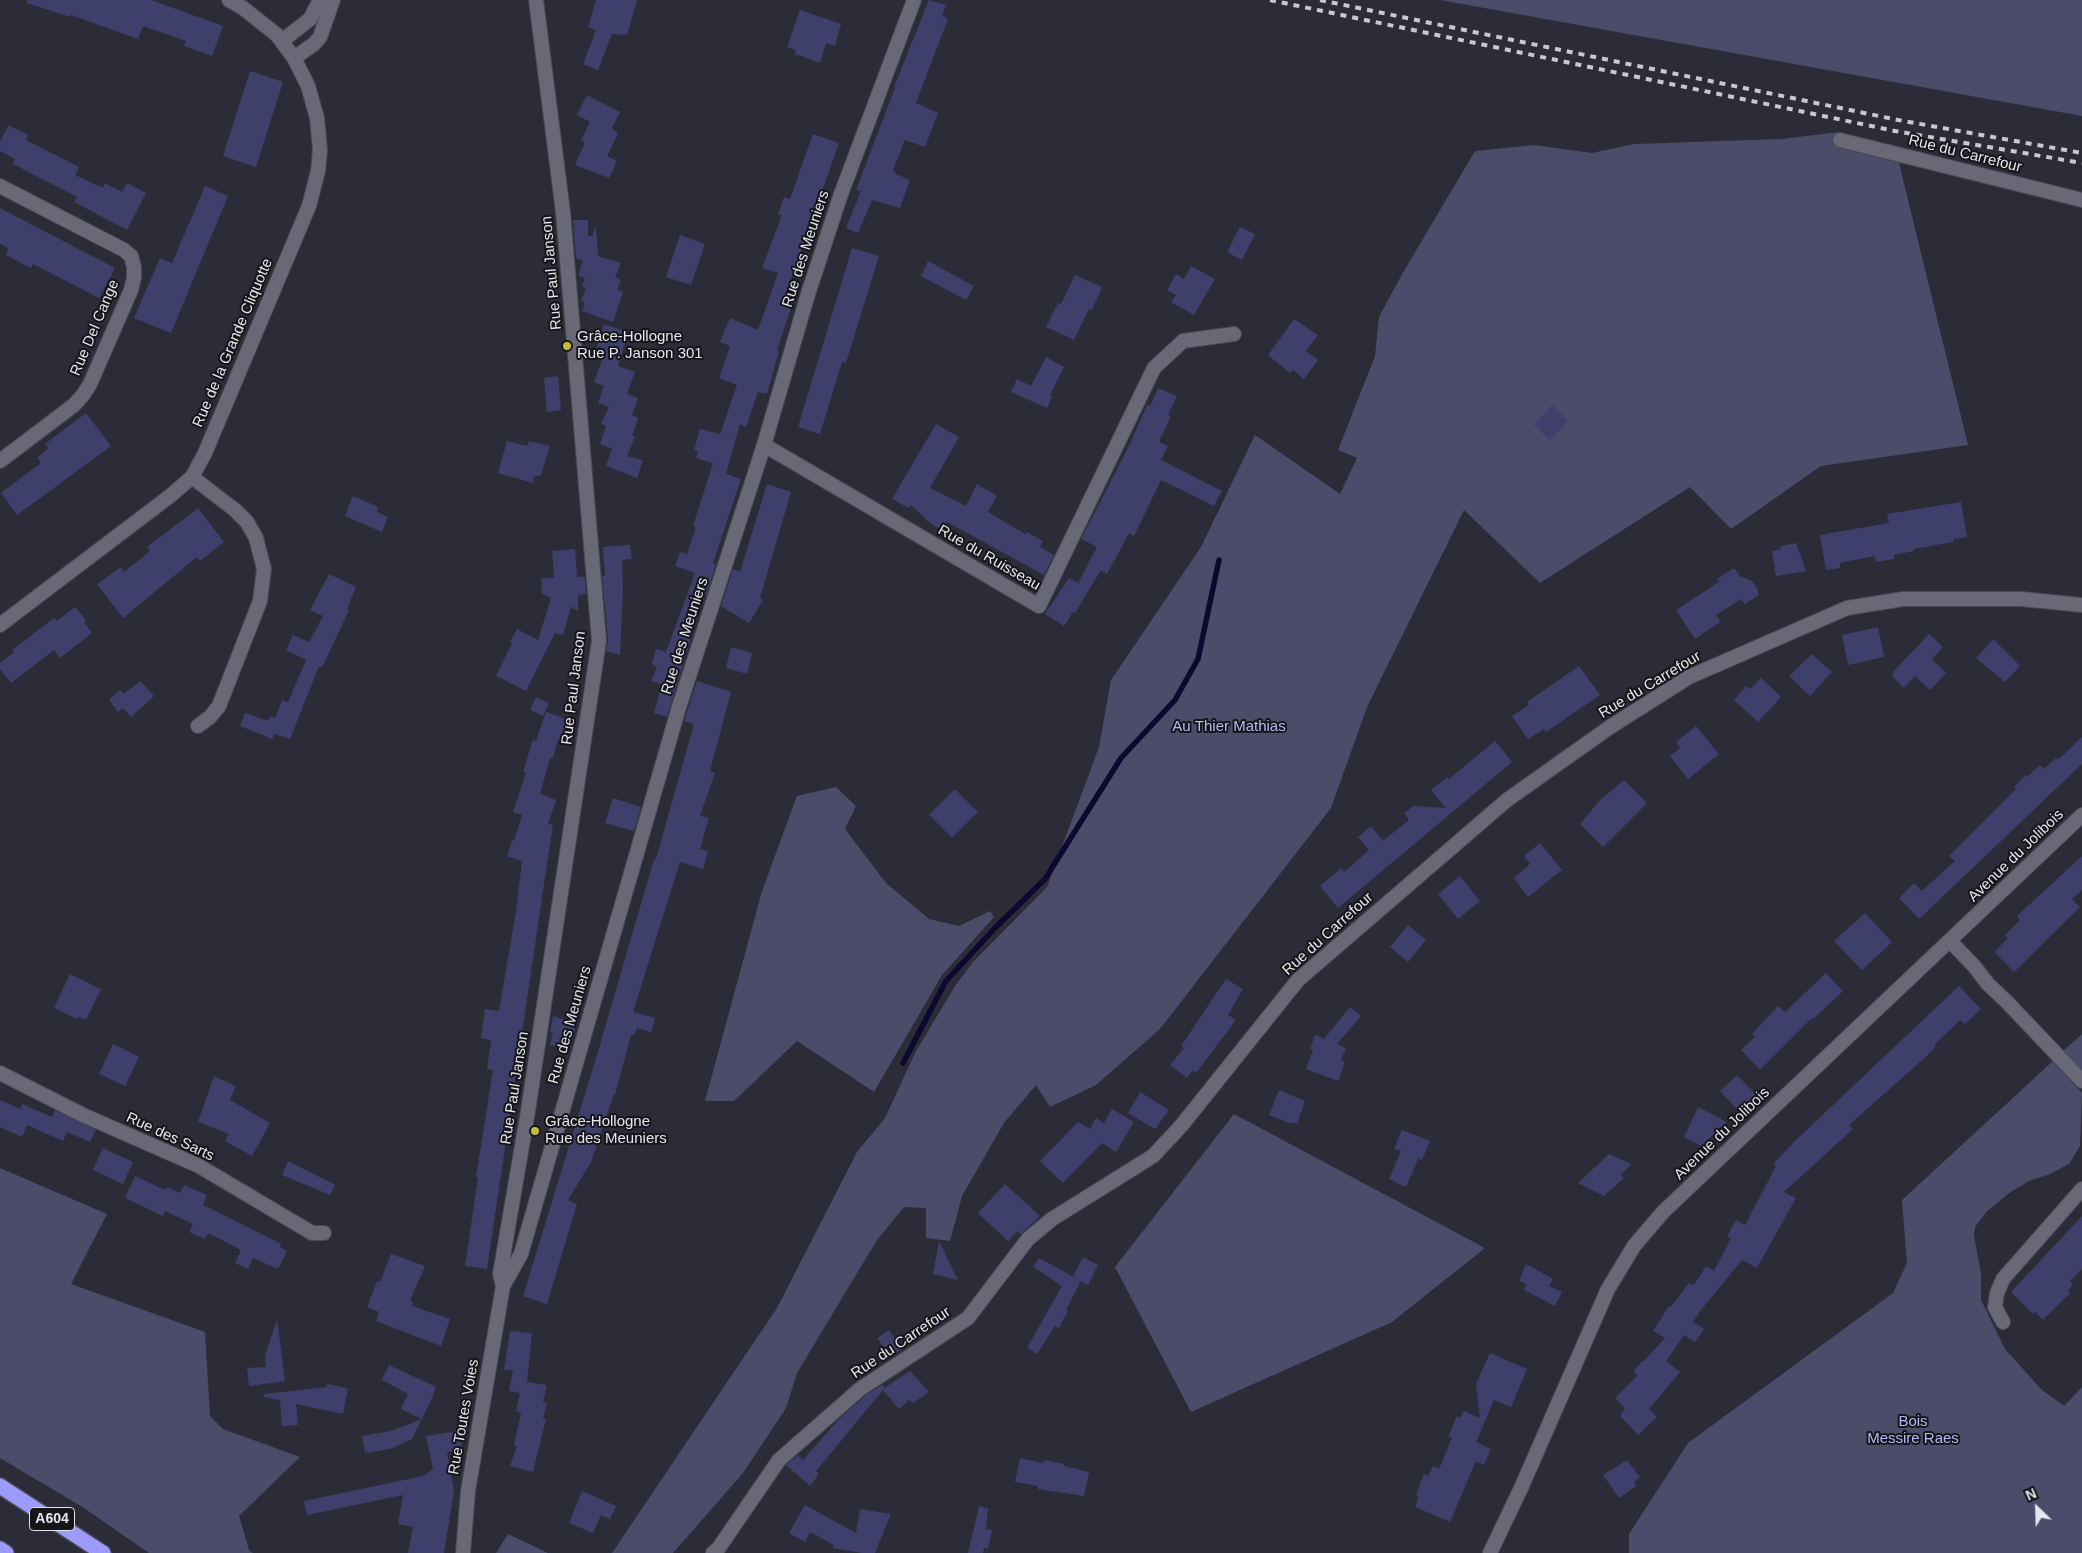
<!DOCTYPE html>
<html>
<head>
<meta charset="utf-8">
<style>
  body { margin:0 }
  #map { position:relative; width:2082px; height:1553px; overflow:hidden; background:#2b2c37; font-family:Helvetica,sans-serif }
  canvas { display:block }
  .north { position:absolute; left:2012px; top:1483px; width:50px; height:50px; -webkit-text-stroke:4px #15151a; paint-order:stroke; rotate:336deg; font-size:14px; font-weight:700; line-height:20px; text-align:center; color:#e5e5ed }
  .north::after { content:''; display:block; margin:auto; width:18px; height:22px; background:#e5e5ed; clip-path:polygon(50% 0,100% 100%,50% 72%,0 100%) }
</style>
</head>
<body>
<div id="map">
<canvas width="2082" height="1553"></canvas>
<div class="north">N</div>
</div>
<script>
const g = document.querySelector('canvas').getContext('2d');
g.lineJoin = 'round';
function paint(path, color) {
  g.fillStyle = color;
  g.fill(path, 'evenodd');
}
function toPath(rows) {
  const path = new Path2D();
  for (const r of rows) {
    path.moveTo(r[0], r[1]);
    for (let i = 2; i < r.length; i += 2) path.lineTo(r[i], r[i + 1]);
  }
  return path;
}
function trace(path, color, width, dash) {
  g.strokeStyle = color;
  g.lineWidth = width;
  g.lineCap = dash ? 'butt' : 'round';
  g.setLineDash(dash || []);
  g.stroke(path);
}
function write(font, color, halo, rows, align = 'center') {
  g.font = font + ' Helvetica,sans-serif';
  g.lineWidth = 4;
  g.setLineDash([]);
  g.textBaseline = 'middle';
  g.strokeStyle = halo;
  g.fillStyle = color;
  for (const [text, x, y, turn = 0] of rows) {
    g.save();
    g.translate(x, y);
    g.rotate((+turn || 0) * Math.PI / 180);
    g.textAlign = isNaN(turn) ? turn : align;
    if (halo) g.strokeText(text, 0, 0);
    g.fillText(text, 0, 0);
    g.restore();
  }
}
paint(toPath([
  [1440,0,2082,0,2082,116],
  [1840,132,1840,140,1897,155,1968,445,1821,466,1731,529,1690,487,1540,583,1464,510,1367,707,1331,808,1160,1029,1096,1085,1050,1107,1036,1085,1004,1123,962,1196,950,1241,926,1238,926,1208,904,1207,877,1240,797,1373,786,1408,743,1473,673,1553,612,1553,777,1308,857,1152,885,1118,915,1053,955,986,973,962,1047,887,1099,747,1111,680,1201,547,1255,435,1340,494,1357,458,1338,450,1375,356,1379,317,1401,276,1475,151,1534,145,1592,153,1634,144,1781,139],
  [836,787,856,806,845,829,886,883,929,919,959,926,990,911,994,917,942,975,874,1092,797,1041,734,1101,705,1101,762,891,797,796],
  [2082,1034,2082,1071,2063,1051],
  [2053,1061,2082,1093,2080,1146,2069,1164,2048,1175,2031,1180,2012,1191,1987,1211,1975,1227,1974,1235,1981,1274,1981,1300,2005,1349,2041,1389,2064,1406,2082,1387,2082,1553,1629,1553,1629,1534,1688,1443,1893,1293,1907,1263,1902,1200],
  [1234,1114,1485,1248,1392,1322,1191,1412,1115,1267],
  [0,1168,107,1214,71,1284,205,1332,210,1416,223,1429,300,1457,239,1516,249,1550,253,1553,149,1553,84,1508,0,1458],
  [508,1534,548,1553,496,1553]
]), '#4b4c6a');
trace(toPath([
  [903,1063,946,981,995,928,1045,879,1121,758,1175,700,1198,659,1219,560]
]), '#0e0830', 5.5);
paint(toPath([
  [27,0,151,0,223,26,212,56,184,46,186,41,143,26,138,39,71,15,70,17,27,3],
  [596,0,637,0,627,35,612,34,598,70,583,64,596,30,588,27],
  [929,0,946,5,942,16,948,19,916,103,938,113,925,147,905,140,893,170,896,174,910,180,900,208,872,200,858,233,846,228,861,191,856,190,895,88,894,87],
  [800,10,841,24,835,46,826,43,820,63,795,54,796,50,787,47],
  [250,71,283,82,256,167,223,156],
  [587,95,620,112,612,128,618,134,607,156,617,161,609,178,575,165,585,142,581,140,590,122,577,115],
  [9,125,28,135,26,140,79,167,75,175,103,188,105,183,122,192,127,183,146,193,127,230,74,202,77,197,13,164,15,159,0,151,0,141],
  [813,134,839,143,785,296,794,299,777,350,779,351,767,394,758,392,746,427,740,424,726,474,741,479,713,563,716,564,706,596,704,595,667,717,654,713,662,684,651,681,657,667,652,664,656,649,666,652,695,573,675,566,680,552,687,554,696,527,693,526,713,463,696,458,698,451,694,450,700,429,720,434,737,385,719,378,730,346,720,342,730,318,758,330,778,273,762,268,782,215,778,214,784,197,790,199],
  [205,186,228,196,171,333,134,318,160,258,172,263],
  [0,208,115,268,99,298,33,264,31,268,6,255,8,248,0,244],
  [573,220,588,220,588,236,592,236,596,225,598,256,621,263,615,277,621,280,617,290,623,292,613,322,582,311,585,303,581,301,586,288,582,286,585,278,578,275,583,261,576,258],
  [1240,227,1255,234,1242,260,1227,252],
  [680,235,705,244,691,285,666,277],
  [852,248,879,256,846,363,842,362,820,434,798,427],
  [928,261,974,286,966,300,921,276],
  [1191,266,1215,279,1194,315,1171,302,1176,295,1167,290,1176,274,1184,279],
  [1075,275,1102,287,1092,310,1089,309,1074,340,1046,327,1058,303,1061,304],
  [1294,319,1318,335,1306,351,1318,360,1304,379,1293,370,1290,373,1268,355],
  [604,324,628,332,618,366,635,372,627,394,638,398,632,415,638,418,632,436,635,437,627,456,643,460,637,478,606,466,612,449,600,444,606,426,601,424,609,407,598,403,604,386,594,382,606,349,597,346],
  [1046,357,1064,367,1050,395,1052,397,1047,408,1011,392,1017,379,1031,386],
  [558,376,561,410,547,412,544,378],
  [1158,388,1177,396,1168,415,1171,416,1159,442,1168,446,1161,460,1222,491,1214,506,1161,480,1134,536,1129,533,1107,574,1101,570,1075,613,1073,612,1064,626,1045,614,1069,578,1078,583,1097,547,1081,539,1129,446,1147,405,1150,406],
  [1552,405,1568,421,1550,440,1534,425],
  [86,413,111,446,17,515,1,493,41,463,37,458,48,448,45,444],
  [936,424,959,437,930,488,966,506,977,484,997,496,988,512,1025,534,1027,532,1043,541,1040,547,1054,555,1044,575,947,522,942,530,931,524,911,505,908,508,892,499],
  [507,441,527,446,529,441,550,446,541,475,534,477,533,483,498,473],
  [767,484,791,492,760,598,763,600,749,623,721,606,733,569,740,572],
  [353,496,378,507,377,512,388,517,382,532,345,516],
  [1961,502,1967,537,1953,539,1953,542,1913,549,1914,551,1894,555,1894,559,1876,562,1875,556,1840,563,1840,568,1826,570,1820,535,1889,523,1887,514],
  [198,508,224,542,200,561,197,557,123,618,97,584,121,567,124,572,150,551,147,547],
  [1796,543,1806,571,1776,576,1772,551,1781,549,1781,546],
  [630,545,632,559,622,560,623,590,620,655,606,651,608,640,602,576,605,576,603,547],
  [575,549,577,577,585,577,586,594,578,595,578,611,571,607,563,635,555,633,526,691,496,676,512,643,510,642,517,629,538,640,551,598,542,594,541,578,554,578,552,551],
  [1734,568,1740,576,1752,581,1758,590,1758,596,1745,604,1741,599,1716,615,1720,622,1695,639,1676,610,1719,582,1717,579],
  [329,574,356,587,347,609,349,610,322,668,319,666,290,739,275,734,272,739,240,726,245,713,268,721,270,716,275,718,282,700,288,702,306,660,286,650,293,635,309,642,323,616,310,610],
  [75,607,86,620,84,622,92,633,60,658,54,650,11,683,0,669,0,663,14,652,12,650,54,618,57,621],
  [1878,627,1884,657,1848,665,1842,635],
  [1929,634,1943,647,1932,659,1946,673,1930,690,1915,676,1904,688,1893,677,1893,672],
  [1993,639,2020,666,2005,682,1976,658],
  [731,647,752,653,747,674,726,668],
  [1812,654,1832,672,1810,696,1789,676],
  [1579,666,1600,695,1546,732,1544,729,1528,739,1512,716,1529,705,1527,702],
  [1761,678,1781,697,1758,722,1734,700,1746,686,1751,689],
  [140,681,154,696,131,717,123,708,118,712,109,700,120,690,124,694],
  [697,681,731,692,710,771,715,773,700,816,709,818,700,849,708,851,703,869,680,862,633,1012,655,1018,651,1032,637,1028,634,1035,631,1035,615,1095,614,1094,591,1162,568,1200,577,1204,547,1304,523,1296,597,1055,654,859,656,859,694,724,684,721],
  [536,697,549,703,543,716,530,710],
  [546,712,569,720,565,742,558,740,553,758,550,758,540,794,556,800,548,824,553,825,547,864,487,1269,465,1266,478,1178,476,1177,493,1070,487,1069,491,1040,481,1038,485,1009,499,1011,516,911,522,861,507,856,512,840,514,841,522,815,513,812,526,773,523,772,529,752,533,740,536,741],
  [1696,726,1719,754,1688,779,1670,756,1680,748,1676,742],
  [2082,737,2082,764,1919,919,1899,898,1914,883,1922,891,1955,861,1949,856,2016,789,2014,787,2026,775,2028,776,2040,765,2044,769,2056,758,2058,760],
  [1495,741,1512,762,1338,908,1320,886,1341,868,1344,872,1369,850,1358,837,1371,826,1383,841,1409,820,1404,813,1413,806,1446,808,1431,790,1447,777,1449,779],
  [1624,780,1647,803,1603,847,1580,824,1600,800],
  [955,789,978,812,952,838,929,815],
  [613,798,641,807,634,831,605,823],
  [1540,843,1562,870,1528,897,1514,878,1530,864,1524,856],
  [2082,856,2082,890,2072,899,2080,907,2014,972,1994,952,2008,938,2005,935,2020,920,2017,916],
  [1460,876,1480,901,1458,919,1438,894],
  [1865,913,1892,942,1862,970,1834,941],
  [1408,925,1426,940,1408,962,1390,947],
  [1826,973,1843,991,1813,1019,1812,1018,1760,1070,1741,1050,1755,1037,1752,1034,1778,1006,1785,1012],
  [70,974,101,989,86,1020,79,1017,77,1019,54,1008],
  [1226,979,1243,989,1228,1015,1236,1020,1196,1073,1193,1070,1187,1078,1170,1065,1184,1048,1181,1046],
  [1959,986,1981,1009,1965,1024,1960,1020,1934,1045,1936,1047,1920,1062,1849,1125,1853,1129,1784,1192,1796,1198,1757,1268,1742,1260,1701,1310,1693,1322,1704,1329,1695,1342,1684,1335,1666,1361,1680,1372,1649,1409,1657,1417,1638,1435,1620,1416,1625,1409,1615,1398,1638,1375,1633,1372,1642,1361,1644,1361,1665,1338,1653,1331,1669,1306,1671,1307,1689,1283,1694,1285,1706,1266,1714,1271,1731,1238,1727,1236,1736,1220,1745,1225,1776,1166,1773,1164,1796,1140],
  [1350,1007,1361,1016,1337,1044,1346,1048,1341,1060,1345,1062,1338,1081,1306,1069,1313,1050,1310,1049,1315,1035,1324,1039],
  [553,1016,576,1024,569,1050,550,1045,553,1032,550,1032],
  [113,1044,139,1057,125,1086,99,1074],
  [1737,1075,1757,1095,1739,1111,1720,1091],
  [214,1076,236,1086,230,1100,270,1123,252,1156,225,1141,229,1134,198,1122],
  [1279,1090,1305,1101,1297,1124,1293,1122,1292,1124,1269,1115],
  [1140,1092,1169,1110,1155,1129,1128,1113],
  [0,1100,20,1109,22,1104,52,1117,55,1110,96,1130,90,1142,67,1132,63,1141,27,1125,22,1137,0,1127],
  [1698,1107,1727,1122,1701,1146,1684,1137],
  [1112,1109,1134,1122,1116,1152,1102,1143,1063,1183,1040,1161,1078,1122,1090,1129,1096,1118,1104,1123],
  [1402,1130,1430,1141,1422,1160,1418,1159,1406,1187,1389,1179,1401,1151,1394,1149],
  [103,1148,133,1162,123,1184,93,1170],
  [1609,1154,1631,1164,1621,1175,1624,1178,1604,1196,1578,1183],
  [288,1161,335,1185,330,1195,282,1175],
  [135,1176,165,1190,167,1187,180,1193,184,1185,207,1195,203,1205,281,1244,280,1247,287,1251,278,1269,253,1258,248,1269,235,1263,241,1250,208,1233,205,1239,189,1232,193,1224,165,1211,163,1216,125,1198],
  [1005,1184,1040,1216,1021,1234,1017,1231,1008,1241,978,1213],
  [2082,1216,2082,1269,2070,1281,2073,1285,2068,1290,2070,1293,2043,1320,2035,1312,2033,1314,2011,1292],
  [939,1241,958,1280,933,1274],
  [391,1254,425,1266,410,1301,413,1302,412,1306,450,1319,441,1346,376,1321,379,1312,367,1307,377,1281,380,1282],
  [1083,1257,1098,1265,1088,1285,1073,1277],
  [1039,1258,1081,1281,1066,1310,1068,1311,1059,1328,1055,1326,1037,1354,1027,1348,1062,1286,1033,1267],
  [1526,1264,1553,1279,1549,1286,1562,1292,1555,1306,1524,1290,1526,1284,1519,1281],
  [277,1319,285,1381,249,1386,247,1368,266,1367,265,1356],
  [889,1330,902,1349,891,1357,877,1338],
  [510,1331,532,1333,527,1382,547,1385,543,1402,547,1403,543,1418,546,1419,533,1472,510,1466,517,1446,514,1445,521,1413,516,1412,520,1393,509,1391,513,1370,504,1370],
  [1490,1353,1527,1369,1511,1407,1494,1400,1476,1442,1491,1449,1484,1465,1476,1461,1450,1522,1415,1507,1419,1496,1416,1495,1424,1474,1428,1476,1433,1466,1439,1469,1452,1438,1448,1437,1457,1416,1460,1418,1464,1411,1480,1418,1476,1384],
  [389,1365,436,1387,432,1398,412,1439,390,1449,365,1453,362,1436,391,1431,422,1419,401,1409,408,1394,382,1380],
  [910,1371,929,1392,913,1403,909,1400,899,1409,883,1390,816,1471,819,1474,810,1486,786,1465,798,1455,803,1460,838,1420,865,1396,882,1385,885,1388,883,1389],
  [327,1384,348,1388,343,1414,296,1404,298,1425,282,1426,280,1400,264,1397,264,1394,327,1387],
  [463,1430,461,1450,447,1452,454,1491,444,1553,408,1553,413,1527,398,1524,403,1495,307,1515,304,1501,423,1476,433,1469,426,1436],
  [1020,1458,1043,1463,1044,1460,1064,1464,1064,1466,1089,1472,1084,1496,1038,1489,1038,1486,1015,1482],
  [1627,1460,1640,1477,1634,1482,1636,1486,1619,1498,1603,1475],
  [582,1491,616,1506,610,1519,601,1515,593,1533,569,1523],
  [805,1505,856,1533,860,1509,891,1514,875,1553,862,1553,833,1548,834,1545,810,1532,805,1542,789,1533],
  [979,1506,988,1508,986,1529,992,1530,988,1549,984,1548,983,1553,968,1553]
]), '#3f3f6c');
const minor = toPath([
  [282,41,310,19,320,0],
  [294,58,314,44,320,37,333,0],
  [1840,140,2082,200],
  [0,186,124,250,131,256,134,267,134,278,131,290,90,384,83,395,74,405,0,461],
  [764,445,1039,606,1154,368,1183,341,1234,334],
  [192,477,235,510,247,522,256,538,264,569,260,601,219,706,210,717,198,726],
  [0,625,170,496,192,477,205,453,309,206,318,171,320,150,317,118,308,86,294,58,277,35,243,8,229,0],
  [1950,941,1974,966,1988,984,2007,1002,2082,1081],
  [0,1073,83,1115,199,1166,312,1233,324,1233],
  [2003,1322,1995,1307,1997,1293,2003,1279,2082,1189],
  [713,1553,718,1549,779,1460,860,1389,968,1318,1028,1239,1052,1219,1153,1156,1181,1126,1298,980,1507,800,1610,727,1689,677,1847,608,1903,599,2021,599,2082,605],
  [1490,1553,1522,1486,1608,1289,1634,1246,1663,1212,2082,815]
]);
const tertiary = toPath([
  [503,1286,500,1274,528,1111,599,641,563,212,536,0],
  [463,1553,468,1491,503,1286,521,1254,679,707,764,445,808,294,841,194,914,0]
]);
const motorway = toPath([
  [0,1486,103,1553],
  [0,1549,6,1553]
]);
trace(minor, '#4a4a55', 16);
trace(tertiary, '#4a4a55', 16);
trace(motorway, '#4a4a55', 18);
trace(minor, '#686876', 14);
trace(tertiary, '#686876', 14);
trace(motorway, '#9c9bfc', 15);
trace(toPath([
  [1270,0,1895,131,2082,163],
  [1320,0,1898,120,2082,153]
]), '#c8c8d0', 4, [6, 6]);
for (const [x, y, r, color] of [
  [567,346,5,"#c9ba3a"],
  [535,1131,5,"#c9ba3a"]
]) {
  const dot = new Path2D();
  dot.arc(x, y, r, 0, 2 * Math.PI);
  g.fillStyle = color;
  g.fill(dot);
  trace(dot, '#15151a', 2);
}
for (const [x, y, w] of [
  [52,1519,45]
]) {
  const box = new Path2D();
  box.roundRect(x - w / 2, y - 11.5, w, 23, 4);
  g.fillStyle = '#15151a';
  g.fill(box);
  trace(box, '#e5e5ed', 1);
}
write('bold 14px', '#e5e5ed', null, [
  ["A604",52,1519]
]);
write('15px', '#e5e5ed', '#15151a', [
  ["Rue du Carrefour",1965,154,14],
  ["Rue des Meuniers",806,249,-72],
  ["Rue Paul Janson",552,273,-95],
  ["Rue Del Cange",95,328,-67],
  ["Rue de la Grande Cliquotte",233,343,-67],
  ["Rue du Ruisseau",989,558,30],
  ["Rue des Meuniers",685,636,-72],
  ["Rue du Carrefour",1650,685,-31],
  ["Rue Paul Janson",574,688,-83],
  ["Avenue du Jolibois",2016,856,-44],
  ["Rue du Carrefour",1328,934,-42],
  ["Rue des Meuniers",570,1025,-74],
  ["Rue Paul Janson",515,1088,-81],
  ["Avenue du Jolibois",1722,1134,-44],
  ["Rue des Sarts",170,1137,25],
  ["Rue du Carrefour",901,1343,-34],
  ["Rue Toutes Voies",464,1417,-80]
]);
write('15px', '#e5e5ed', '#15151a', [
  ["Grâce-Hollogne",577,337],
  ["Rue P. Janson 301",577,354],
  ["Grâce-Hollogne",545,1122],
  ["Rue des Meuniers",545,1139]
], 'left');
write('15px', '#b7b9f5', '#15151a', [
  ["Au Thier Mathias",1229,727],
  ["Bois",1913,1422],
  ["Messire Raes",1913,1439]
]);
</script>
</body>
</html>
